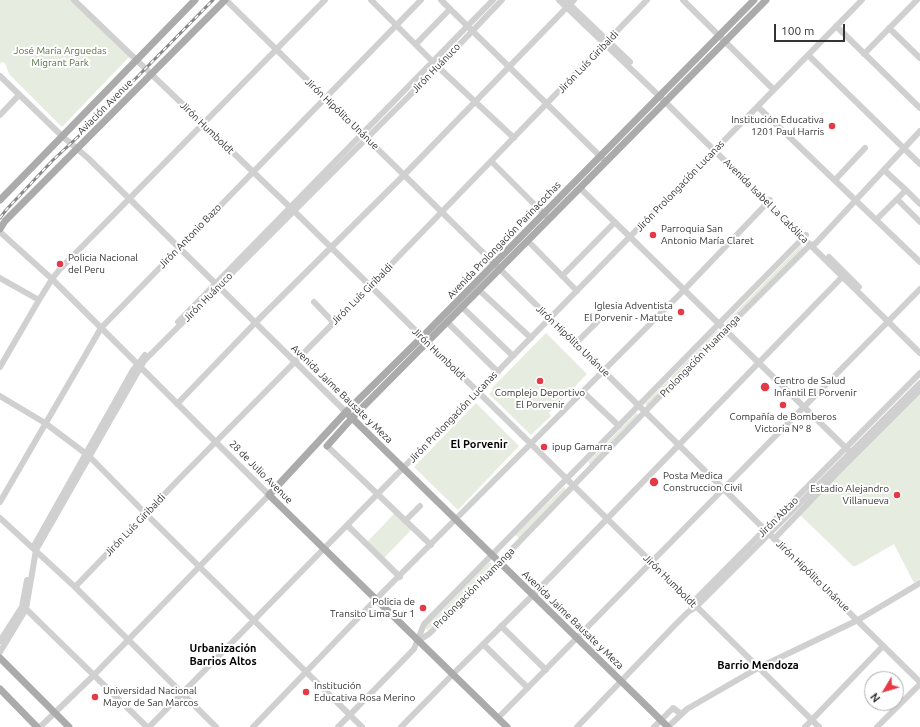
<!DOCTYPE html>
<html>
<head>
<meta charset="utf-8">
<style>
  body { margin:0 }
  #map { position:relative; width:920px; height:727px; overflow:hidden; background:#fff; font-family:Ubuntu,sans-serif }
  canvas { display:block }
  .north { position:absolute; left:864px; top:671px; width:40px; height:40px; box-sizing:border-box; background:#fff; border:1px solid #adadad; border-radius:50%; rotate:232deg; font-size:11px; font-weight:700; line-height:16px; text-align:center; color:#333 }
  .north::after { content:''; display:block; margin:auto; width:14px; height:18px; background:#e63946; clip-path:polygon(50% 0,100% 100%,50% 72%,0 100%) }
  .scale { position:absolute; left:774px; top:24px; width:71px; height:18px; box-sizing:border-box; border:2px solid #333; border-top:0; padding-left:5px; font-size:12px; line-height:14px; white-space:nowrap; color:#333; -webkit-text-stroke:3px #fff; paint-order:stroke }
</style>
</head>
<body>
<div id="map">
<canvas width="920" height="727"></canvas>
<div class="north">N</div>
<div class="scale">100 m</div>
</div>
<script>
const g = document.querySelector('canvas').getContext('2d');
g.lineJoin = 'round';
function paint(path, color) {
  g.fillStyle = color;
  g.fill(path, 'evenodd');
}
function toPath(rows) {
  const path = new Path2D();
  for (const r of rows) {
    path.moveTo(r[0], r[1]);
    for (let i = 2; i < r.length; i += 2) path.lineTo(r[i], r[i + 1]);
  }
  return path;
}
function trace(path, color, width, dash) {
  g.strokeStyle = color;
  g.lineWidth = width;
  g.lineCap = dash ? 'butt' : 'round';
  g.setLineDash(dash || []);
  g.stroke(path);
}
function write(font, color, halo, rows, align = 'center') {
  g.font = font + ' Ubuntu,sans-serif';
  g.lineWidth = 4;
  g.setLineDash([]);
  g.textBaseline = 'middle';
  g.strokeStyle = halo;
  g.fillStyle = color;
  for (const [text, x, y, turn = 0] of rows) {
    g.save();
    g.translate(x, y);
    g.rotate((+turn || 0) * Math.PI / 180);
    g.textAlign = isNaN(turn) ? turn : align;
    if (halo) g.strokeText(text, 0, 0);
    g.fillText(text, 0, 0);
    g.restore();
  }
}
paint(toPath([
  [0,0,71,0,130,56,62,127,9,74,5,63,1,62,0,65],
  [801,245,804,248,729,325,726,322],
  [717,330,721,333,649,407,645,404],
  [546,333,587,374,549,413,551,416,531,435,489,394,493,390,492,388],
  [920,394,920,579,914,583,894,544,856,566,853,566,800,515,860,454,861,451],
  [476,403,519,446,458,510,414,467],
  [636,413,640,416,590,465,588,462],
  [564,487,568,492,520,539,515,535],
  [396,512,413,528,382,560,366,543],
  [489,562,493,566,428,630,424,627]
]), '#e6ecdf');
trace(toPath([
  [74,0,294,211,819,727],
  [226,0,920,682],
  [371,0,438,67,514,138],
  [441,0,606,162],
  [559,0,655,92,920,353],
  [565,0,630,62],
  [683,0,774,90],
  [836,26,920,108],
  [889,28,920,58],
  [416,44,450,9],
  [864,54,917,0],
  [808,55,920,164],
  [0,76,62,136,88,158,346,412],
  [758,107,920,262],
  [0,115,19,95],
  [491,161,549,219],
  [884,170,906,190],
  [835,180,865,148],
  [580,188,851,453],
  [897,199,920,222],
  [877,219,906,190,920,204],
  [0,232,52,279,269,495,94,675,40,727],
  [528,241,577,291],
  [829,257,859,287],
  [562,276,615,222],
  [0,278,39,300],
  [479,290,531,338],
  [314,302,334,323],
  [462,307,513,356],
  [178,322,493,0],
  [447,322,498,372],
  [576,343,599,320],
  [0,367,39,300,52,279,60,269,325,0],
  [583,392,619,426],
  [0,396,45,423,89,456,146,514,362,727],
  [177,404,255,323,404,175,574,0],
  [327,446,431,545],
  [0,502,101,328,421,0],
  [0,518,75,587,216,727],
  [405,521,420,506],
  [347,525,400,577],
  [774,539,842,468,920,390],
  [35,544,133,370,145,355],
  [75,587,180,478,370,286,647,0],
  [691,606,692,603,920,373],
  [26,609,147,727],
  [501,626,546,670],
  [0,641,22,607,27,580],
  [418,641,429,634,461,602,691,364,810,245,815,244,920,131],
  [483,644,528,688],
  [0,652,26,609,36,550,144,361,438,67,502,0],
  [498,718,920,289],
  [149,727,862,0],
  [253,727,382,593,684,290,770,200],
  [338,727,414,649,424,624,806,235],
  [401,727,453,674,533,595,845,274],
  [577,727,674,626,688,612,696,607,920,383],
  [654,727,673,708,681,714],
  [668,727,687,709,758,668,858,620,920,583],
  [805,727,883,646],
  [877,727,920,684]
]), '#d0d0d0', 6);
trace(toPath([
  [0,200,195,0],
  [0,229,5,221,225,0],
  [349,415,668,727],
  [327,446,352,418,766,0],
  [0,658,69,727],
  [0,689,37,727],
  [507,727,269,495,346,412,427,332,754,0]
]), '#ababab', 7);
const rail = toPath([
  [0,218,6,210,53,160,81,134,213,0]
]);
trace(rail, '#888', 3);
trace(rail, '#fff', 1.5, [4.5]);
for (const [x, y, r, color] of [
  [832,126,4,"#e63946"],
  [653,235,4,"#e63946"],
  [60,264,4,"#e63946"],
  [681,312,4,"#e63946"],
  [540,381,4,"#e63946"],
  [765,387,5,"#e63946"],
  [783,405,4,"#e63946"],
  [544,447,4,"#e63946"],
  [654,482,5,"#e63946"],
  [897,495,4,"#e63946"],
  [423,608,4,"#e63946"],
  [306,692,4,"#e63946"],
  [95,697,4,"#e63946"]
]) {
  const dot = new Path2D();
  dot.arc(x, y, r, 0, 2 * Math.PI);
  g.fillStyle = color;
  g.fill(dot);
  trace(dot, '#fff', 1.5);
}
write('10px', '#56703f', '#fff', [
  ["José María Arguedas",60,51],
  ["Migrant Park",60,63]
]);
write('10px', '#333', '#fff', [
  ["Jirón Luís Giribaldi",588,62,-46],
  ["Jirón Huánuco",436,68,-46],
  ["Aviación Avenue",105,107,-45],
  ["Jirón Hipólito Unánue",342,114,44],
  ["Jirón Humboldt",207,128,44],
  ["Jirón Prolongación Lucanas",680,186,-46],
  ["Avenida Isabel La Católica",766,201,45],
  ["Jirón Antonio Bazo",190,236,-46],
  ["Avenida Prolongación Parinacochas",504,240,-46],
  ["Jirón Luís Giribaldi",362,294,-45],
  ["Jirón Huánuco",208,297,-45],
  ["Jirón Hipólito Unánue",573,341,44],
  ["Jirón Humboldt",439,354,44],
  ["Prolongación Huamanga",700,356,-46],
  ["Avenida Jaime Bausate y Meza",342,394,44],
  ["Jirón Prolongación Lucanas",453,417,-46],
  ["28 de Julio Avenue",261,472,45],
  ["Jirón Abtao",778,517,-45],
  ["Jirón Luís Giribaldi",135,525,-46],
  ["Jirón Hipólito Unánue",813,576,44],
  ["Jirón Humboldt",670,581,45],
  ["Prolongación Huamanga",474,588,-45],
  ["Avenida Jaime Bausate y Meza",573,620,44]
]);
write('10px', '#333', '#fff', [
  ["Institución Educativa",824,120,"right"],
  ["1201 Paul Harris",824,132,"right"],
  ["Parroquia San",661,229],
  ["Antonio María Claret",661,241],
  ["Policia Nacional",68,258],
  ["del Peru",68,270],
  ["Iglesia Adventista",673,306,"right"],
  ["El Porvenir - Matute",673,318,"right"],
  ["Centro de Salud",774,381],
  ["Infantil El Porvenir",774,393],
  ["Complejo Deportivo",540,393,"center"],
  ["El Porvenir",540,405,"center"],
  ["Compañía de Bomberos",783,417,"center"],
  ["Victoria Nº 8",783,429,"center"],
  ["ipup Gamarra",552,447],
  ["Posta Medica",663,476],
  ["Construccion Civil",663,488],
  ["Estadio Alejandro",889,489,"right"],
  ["Villanueva",889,501,"right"],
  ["Policia de",415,602,"right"],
  ["Transito Lima Sur 1",415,614,"right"],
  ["Institución",314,686],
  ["Educativa Rosa Merino",314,698],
  ["Universidad Nacional",103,691],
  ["Mayor de San Marcos",103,703]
], 'left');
write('bold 11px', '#000', '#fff', [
  ["El Porvenir",479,444],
  ["Urbanización",223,648],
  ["Barrios Altos",223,661],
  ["Barrio Mendoza",758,665]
]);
</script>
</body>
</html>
